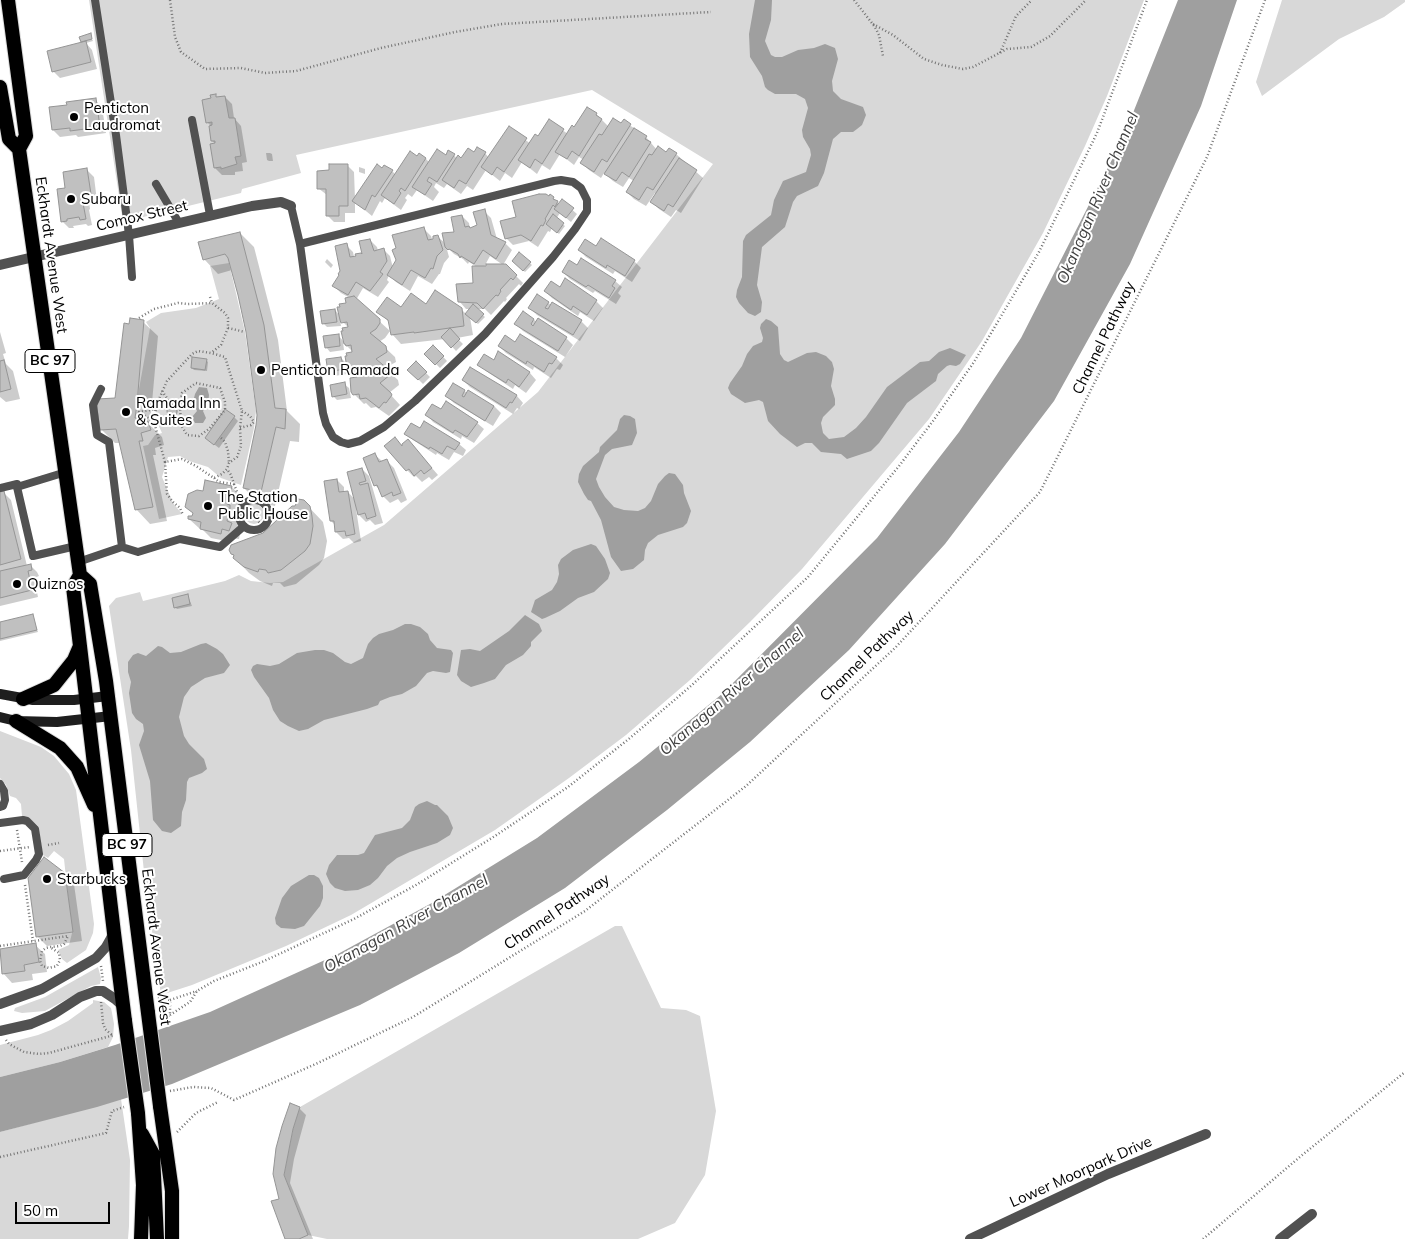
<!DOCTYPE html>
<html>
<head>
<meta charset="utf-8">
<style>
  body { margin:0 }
  #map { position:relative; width:1405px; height:1239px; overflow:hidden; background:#fff; font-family:Mulish,sans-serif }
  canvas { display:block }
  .scale { position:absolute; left:15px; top:1202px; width:95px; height:22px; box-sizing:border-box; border:2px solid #000; border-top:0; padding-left:6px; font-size:15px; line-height:18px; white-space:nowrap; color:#000; -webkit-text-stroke:4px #fff; paint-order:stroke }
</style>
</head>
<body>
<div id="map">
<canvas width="1405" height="1239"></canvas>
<div class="scale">50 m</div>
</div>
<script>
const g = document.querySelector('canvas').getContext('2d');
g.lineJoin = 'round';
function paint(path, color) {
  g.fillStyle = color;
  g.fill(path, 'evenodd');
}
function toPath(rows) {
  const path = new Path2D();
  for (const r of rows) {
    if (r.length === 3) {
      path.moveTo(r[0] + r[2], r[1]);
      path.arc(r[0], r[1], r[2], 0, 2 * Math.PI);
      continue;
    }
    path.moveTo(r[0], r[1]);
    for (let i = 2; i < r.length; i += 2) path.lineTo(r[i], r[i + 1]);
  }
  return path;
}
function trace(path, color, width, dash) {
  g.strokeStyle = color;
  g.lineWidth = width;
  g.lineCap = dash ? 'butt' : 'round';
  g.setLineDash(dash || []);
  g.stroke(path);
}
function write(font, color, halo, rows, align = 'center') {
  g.font = font + ' Mulish,sans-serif';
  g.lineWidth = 4;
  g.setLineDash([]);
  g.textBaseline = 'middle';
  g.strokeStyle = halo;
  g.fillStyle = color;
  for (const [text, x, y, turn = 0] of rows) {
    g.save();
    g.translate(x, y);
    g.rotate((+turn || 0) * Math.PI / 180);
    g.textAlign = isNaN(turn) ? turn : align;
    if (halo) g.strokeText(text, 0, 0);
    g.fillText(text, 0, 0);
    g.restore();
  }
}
paint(toPath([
  [89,0,1144,0,1107,96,1085,146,1043,233,982,341,929,419,802,569,750,622,690,680,626,735,569,778,495,830,351,915,286,946,192,985,161,995,145,881,131,750,109,606,116,598,140,592,143,601,225,581,239,575,251,581,270,583,283,582,384,525,538,392,713,164,592,90,296,155,301,173,242,189,241,193,123,222],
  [1282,0,1405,0,1405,2,1384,17,1339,39,1262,96,1256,82],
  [229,263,245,332,256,411,254,428,241,485,221,478,208,467,189,461,180,456,168,457,162,477,173,503,182,514,159,519,143,446,148,445,155,435,162,433,157,422,155,404,137,400,150,328,146,322,161,313,196,308,219,299,210,266],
  [254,514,10],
  [0,731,41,747,54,756,69,774,76,790,94,924,93,933,86,950,67,963,62,959,58,950,69,945,72,933,64,859,54,851,48,858,43,855,38,826,31,820,22,816,21,804,16,798,10,796,6,785,0,778],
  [615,926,622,926,661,1008,686,1010,700,1016,716,1111,705,1175,675,1223,638,1239,327,1239,308,1235,284,1175,293,1129,300,1107],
  [98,967,101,978,100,984,91,986,45,1011,22,1013,14,1011,15,1008,45,997],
  [93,1000,104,1002,111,1008,112,1013,114,1024,113,1037,108,1047,60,1062,0,1077,0,1045,38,1035,51,1030,68,1021,93,1003],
  [121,1099,130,1160,129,1226,128,1239,0,1239,0,1132]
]), '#d8d8d8');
paint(toPath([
  [755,0,772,0,771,20,765,41,771,55,775,57,782,57,798,50,814,48,825,44,835,48,838,59,832,81,833,91,841,99,863,107,866,115,862,125,857,129,853,132,841,132,833,139,824,173,818,186,797,196,793,202,785,227,762,247,757,285,762,302,761,312,755,316,748,313,739,303,736,297,737,290,742,277,743,241,746,235,771,215,774,200,783,181,806,172,811,155,810,149,803,137,802,130,808,108,805,99,796,94,775,94,768,90,765,87,762,76,750,57,749,34],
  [1178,0,1237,0,1201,106,1130,264,1054,401,945,544,849,650,750,742,667,810,565,888,459,953,360,1005,172,1084,97,1107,0,1132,0,1077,60,1062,115,1045,210,1012,336,955,430,904,537,838,639,762,722,694,877,538,959,432,1021,338,1123,138],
  [766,319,771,321,778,327,780,354,784,360,788,362,807,353,816,352,826,356,832,362,834,369,831,386,835,399,835,405,823,417,821,423,823,433,829,439,844,437,856,428,866,417,887,387,920,362,929,361,939,352,950,348,966,355,960,364,956,366,950,365,947,366,938,374,936,381,907,403,879,443,871,451,847,459,841,454,821,452,812,443,805,443,797,447,780,434,768,421,763,402,759,400,745,403,731,394,728,388,730,383,742,366,747,354,753,346,762,342,763,338,760,328,761,324],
  [199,387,207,388,209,395,208,404,203,411,206,418,203,423,195,423,192,417,197,411,193,402,195,394],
  [624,415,630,416,635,419,637,433,632,445,612,449,605,455,596,479,599,487,605,497,614,507,624,510,638,511,645,508,651,501,658,484,665,476,669,473,675,474,683,485,684,493,691,511,687,523,683,527,658,535,648,543,645,550,644,560,633,569,621,571,611,557,601,520,591,501,588,500,584,494,578,482,579,474,583,466,599,452,600,447,617,430,620,419],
  [591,544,596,546,605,559,610,573,608,579,594,592,578,598,560,611,545,618,542,619,531,612,535,600,552,590,557,582,559,574,558,565,561,559,573,550],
  [525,615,539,624,542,631,531,642,531,646,523,655,506,665,495,679,484,683,471,687,461,681,457,675,461,650,470,649,480,651,509,631],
  [405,624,411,624,420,627,428,634,430,640,437,648,451,650,453,653,450,672,446,673,433,671,427,673,416,686,402,694,390,697,380,701,378,705,367,709,324,720,308,729,299,731,288,726,280,721,273,710,269,698,254,677,251,670,253,666,257,664,270,666,279,664,297,653,315,650,324,650,333,653,345,662,351,664,363,658,368,644,373,638,379,634,393,630],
  [206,643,217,649,223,654,230,665,224,673,205,678,191,687,184,697,179,717,184,736,189,744,204,759,207,769,202,773,189,778,187,782,186,800,182,812,181,826,171,833,162,831,153,820,150,781,139,745,144,731,143,724,136,719,132,713,129,693,131,682,128,672,128,662,133,655,138,653,146,656,158,646,162,647,170,653,181,652,201,644],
  [427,801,435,805,437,805,448,816,453,828,450,835,437,843,410,852,397,858,387,866,378,878,370,885,358,890,345,891,335,888,330,883,326,874,329,865,337,855,358,855,364,853,375,835,402,828,410,820,415,807,419,804],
  [309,875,314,875,319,878,323,886,323,898,320,906,304,926,295,929,281,928,276,924,275,918,282,898,291,886]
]), '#9f9f9f');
paint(toPath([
  [90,35,93,41,86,43,92,50,97,69,60,78,53,71],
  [215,96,218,98,225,97,232,104,234,118,241,126,247,162,242,163,243,171,235,172,235,175,222,175,215,168,216,144,212,141,210,125,207,122,212,99],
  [95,100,102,107,106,133,78,137,76,135,60,137,53,130,68,106],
  [596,114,609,127,622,125,624,121,646,137,657,150,667,154,676,154,703,178,681,213,676,210,671,217,659,209,652,202,657,194,655,193,646,206,634,199,627,192,634,181,629,178,623,187,613,181,604,173,601,178,589,170,582,163,584,160,579,157,574,165,560,154,550,170,542,165,537,174,522,162,512,178,505,173,500,181,486,170,473,190,467,186,461,194,447,184,444,188,436,183,434,187,439,192,433,201,417,190,412,197,408,194,405,198,407,200,401,210,385,198,382,203,380,201,372,216,355,202,355,213,345,213,345,222,334,222,327,215,327,195,318,188,331,172,347,165,354,172,355,199,383,169,392,171,396,175,417,158,426,159,430,163,446,156,454,155,457,159,462,159,475,153,485,153,489,158,509,128,531,144,538,138,549,121,568,134],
  [266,153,270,153,272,154,273,161,269,161,267,160],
  [359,167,365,169,365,174,359,172],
  [87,170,94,177,97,201,89,202,90,209,89,210,92,225,88,226,86,224,73,226,74,228,69,228,62,221,66,189],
  [553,198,559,204,562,201,577,214,571,222,560,213,556,219,565,226,559,234,552,228,550,232,548,231,538,247,529,241,513,245,506,238,518,218],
  [484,211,491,218,497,239,505,243,512,250,503,265,490,256,484,267,506,266,523,283,521,286,519,284,506,298,507,299,505,302,504,301,491,315,485,309,476,309,485,317,478,324,470,317,473,335,457,338,463,344,456,351,445,339,401,344,392,334,390,323,378,311,426,306,461,309,466,314,471,309,466,309,459,301,474,284,477,267,469,262,468,264,463,259,454,254,446,246,449,257,444,263,440,274,439,274,432,284,418,276,410,291,396,282,389,275,387,280,389,282,378,297,363,288,356,300,390,331,385,338,379,342,395,357,396,362,385,368,398,380,399,385,389,393,400,405,389,416,376,407,371,408,366,403,364,404,354,394,359,378,346,365,347,374,334,376,330,371,341,358,348,365,354,353,343,342,344,350,330,352,326,347,338,335,344,342,349,328,340,319,341,326,327,327,323,323,335,310,340,316,350,298,341,293,334,286,341,275,346,245,353,252,354,257,363,254,370,240,377,247,378,251,383,249,390,256,393,268,424,229,431,236,434,245,438,237,446,244,456,233,462,216,469,223,470,229,478,226],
  [240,233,254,247,278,340,287,411,300,424,299,442,290,441,275,506,258,502,244,488,258,415,247,331,232,270,218,274,204,259],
  [602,240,634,261,641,268,632,282,615,271,613,274,586,257,579,250,597,248],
  [520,254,532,265,525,272,513,261],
  [327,259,333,265,331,268,325,262],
  [563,272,615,281,622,287,618,293,621,296,616,304,595,291,593,293,570,279],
  [561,289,596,301,603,308,594,321,580,312,578,316,552,298,545,291],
  [548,303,581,321,588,328,580,341,537,315,530,308],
  [534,320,566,338,573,345,565,357,523,331,516,324],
  [143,322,158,336,150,425,162,437,164,445,155,448,156,455,153,455,167,521,150,524,136,509,120,443,115,443,101,429,116,400],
  [0,332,6,353,3,354,6,364,13,371,20,399,6,402,0,397],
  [516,343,556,358,563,365,560,370,557,369,551,378,534,367,533,370,506,353,499,346],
  [433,346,447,361,440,368,426,354],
  [499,353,530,373,536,380,526,393,515,385,513,389,486,371,479,364,494,362],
  [206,360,208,362,207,371,194,370,192,368],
  [416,363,430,377,423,384,409,370],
  [463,380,517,396,523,403,519,409,517,408,513,414,470,387],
  [344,384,349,388,351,398,337,400,333,396],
  [464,391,494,406,501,413,493,426,454,403,447,396],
  [173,412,4.5],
  [441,411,477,423,484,429,474,443,462,436,461,439,433,422,427,415],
  [234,417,238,421,219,448,211,442],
  [406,434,459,444,466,450,463,456,454,452,449,460,437,453,436,455,413,440],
  [408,440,438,475,432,480,429,477,422,482,416,476,414,477,407,470],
  [375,455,382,461,387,461,394,468,407,500,401,503,398,499,390,503,383,496,380,490,375,485],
  [362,469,369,476,383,523,375,525,370,520,366,522,359,515,358,508,356,509,361,541,354,543,349,538,343,539,336,532,335,525,331,521,337,480,344,487,344,493,348,492,356,501,349,473],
  [232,487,241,497,236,513,243,523,242,526,238,525,236,530,240,534,239,539,231,538,231,542,211,538,202,529,199,528,189,519,193,517,194,514,187,507,204,493],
  [0,493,4,493,11,500,27,566,30,565,37,572,39,576,34,578,38,597,0,606],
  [303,501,323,522,327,541,324,558,319,565,296,584,284,587,280,583,273,583,272,586,260,581,249,573,235,558,235,556,233,554,264,535],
  [188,596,192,606,177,609,175,607],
  [32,615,38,632,0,641,0,623],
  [64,874,74,884,82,941,47,946,37,936],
  [35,945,45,954,47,972,32,974,33,980,12,983,3,973,0,950],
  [299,1108,306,1115,294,1159,290,1183,313,1239,287,1239,280,1199,274,1174]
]), '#0003');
const building = toPath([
  [91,33,92,39,81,42,79,37,91,33],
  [86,41,91,62,52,72,47,51,86,41],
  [216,94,216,97,225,96,229,118,235,118,241,156,235,157,237,164,221,169,221,167,214,168,210,144,215,143,215,141,211,141,209,126,212,125,212,122,206,123,202,100,211,98,210,95,216,94],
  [96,98,100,127,70,131,70,128,52,130,49,107,67,105,66,102,96,98],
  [587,107,597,113,596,115,602,119,579,156,572,151,567,159,555,152,572,125,574,127,587,107],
  [613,118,621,123,624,119,631,124,607,162,602,159,594,172,580,163,599,134,602,135,613,118],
  [549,119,564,129,542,164,535,159,530,168,518,160,535,134,538,136,549,119],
  [509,126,527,138,504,172,497,167,492,175,481,167,509,126],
  [634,128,647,136,645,139,651,142,629,177,622,172,616,181,604,174,634,128],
  [658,146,666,152,669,148,677,153,653,190,647,187,639,200,626,192,649,154,652,155,658,146],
  [477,147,486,152,466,184,459,180,454,188,442,180,458,155,461,158,468,148,474,152,477,147],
  [437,149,446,155,448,150,455,154,437,182,429,177,427,181,432,184,425,195,412,187,437,149],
  [410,151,417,156,419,153,426,158,405,191,401,188,399,191,401,193,394,204,381,195,410,151],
  [679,158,697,170,673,207,668,204,664,211,650,202,679,158],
  [329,164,348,164,348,206,339,206,339,216,326,216,326,189,317,189,317,171,329,170,329,164],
  [377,164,382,168,384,165,393,170,375,197,372,195,365,210,352,201,377,164],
  [87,168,91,194,83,195,84,203,83,203,86,219,80,220,79,217,67,219,67,221,61,222,57,189,65,188,63,172,87,168],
  [539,194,546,194,549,196,550,194,554,197,553,199,558,201,555,207,553,205,545,219,546,220,543,226,541,225,531,241,521,235,505,239,500,221,516,217,512,201,539,194],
  [562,199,574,208,566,218,554,209,562,199],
  [485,209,491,235,506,242,496,259,483,250,474,264,461,256,460,258,458,254,449,249,448,250,445,247,442,233,454,232,451,217,462,215,465,227,469,226,470,228,477,225,473,212,485,209],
  [553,214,564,223,557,233,546,224,553,214],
  [424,227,428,240,433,239,433,236,438,235,443,250,437,256,433,269,431,268,425,278,411,270,402,285,387,275,396,260,392,250,396,248,392,235,424,227],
  [240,232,264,325,275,408,286,409,285,429,276,427,261,492,243,488,256,425,257,415,246,332,238,295,228,258,225,254,203,260,198,242,240,232],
  [601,238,635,260,625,276,607,265,606,268,578,250,585,239,596,246,601,238],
  [370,239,374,251,384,248,387,261,380,272,383,274,370,291,356,282,348,295,332,286,339,275,338,274,340,271,335,246,347,243,350,257,356,256,355,254,361,253,362,254,359,241,370,239],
  [519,252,531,262,523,271,512,261,519,252],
  [581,258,616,280,612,286,615,288,609,298,588,285,586,287,562,272,569,260,577,265,581,258],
  [486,264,506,264,517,275,513,280,511,278,500,290,501,291,498,296,496,295,483,309,477,303,458,302,456,284,473,283,472,266,486,266,486,264],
  [565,278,597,300,587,315,573,306,571,310,544,291,551,281,560,287,565,278],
  [435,290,462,308,464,326,414,333,414,332,391,335,388,320,376,312,387,297,401,307,411,293,426,304,435,290],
  [537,294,549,302,545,308,548,309,552,302,582,320,573,335,528,308,537,294],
  [354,296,380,319,380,323,376,329,370,333,386,346,387,352,376,359,389,370,390,375,380,383,391,393,392,395,386,403,384,402,379,408,366,398,360,399,359,394,353,395,351,392,350,378,357,377,355,369,350,370,349,367,347,368,345,356,347,356,346,353,352,352,351,345,346,346,345,344,344,344,341,331,343,331,342,328,348,327,347,322,341,323,340,320,337,307,340,307,339,304,346,303,345,298,354,296],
  [473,304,484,314,476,323,465,314,473,304],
  [335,309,337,322,322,324,320,311,335,309],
  [523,311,534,319,531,324,533,326,538,318,567,337,558,351,514,324,523,311],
  [130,318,144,320,137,404,135,418,138,418,139,423,148,421,151,430,141,433,143,441,139,441,153,507,135,510,116,429,100,430,97,408,97,399,115,398,124,323,129,324,130,318],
  [450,328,460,339,451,348,441,337,450,328],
  [339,334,340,346,325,348,323,336,339,334],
  [520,334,557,357,552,364,549,363,544,372,527,361,526,364,498,346,505,335,515,342,520,334],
  [433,345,444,356,435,365,424,354,433,345],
  [498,351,530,372,519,387,508,379,506,383,477,365,484,354,494,360,498,351],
  [192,357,207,359,205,370,191,368,192,357],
  [341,357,344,369,328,372,326,359,341,357],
  [4,360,11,389,0,392,0,361,4,360],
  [416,361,427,372,418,380,407,370,416,361],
  [470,367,517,395,512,403,510,402,506,408,462,380,470,367],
  [345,382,347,394,332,397,330,385,345,382],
  [453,383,465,390,462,396,464,397,468,390,494,406,485,421,445,396,453,383],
  [446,401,478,422,467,437,455,430,453,433,425,415,432,404,441,409,446,401],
  [172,411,5],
  [225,409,235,416,214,445,205,438,225,409],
  [424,421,460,443,455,450,447,446,442,454,430,447,429,449,404,434,411,423,420,428,424,421],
  [395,437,402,446,402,444,408,439,432,468,424,474,421,470,414,476,409,469,406,471,384,446,395,437],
  [375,453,379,462,387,459,401,493,393,496,392,492,382,497,377,485,374,486,363,458,375,453],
  [362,468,366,481,359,483,360,485,368,483,376,516,367,519,365,513,358,515,347,472,362,468],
  [337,479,339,492,348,491,355,534,346,536,345,531,335,532,334,521,330,521,324,481,337,479],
  [205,480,232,486,227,504,230,505,230,510,234,512,233,518,228,516,227,521,232,523,229,531,222,529,221,534,200,529,201,522,188,519,188,516,192,516,193,513,185,507,188,494,197,490,203,491,205,480],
  [4,491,21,559,0,565,0,492,4,491],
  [298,499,304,500,310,506,312,516,313,526,310,544,305,551,281,570,268,573,266,570,259,569,258,572,244,567,233,558,234,555,231,554,229,550,231,545,263,533,292,506,295,506,298,499],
  [31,564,32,570,28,571,32,590,0,598,0,571,31,564],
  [188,594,190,604,174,608,172,598,188,594],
  [33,614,37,630,0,639,0,622,33,614],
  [44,857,65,873,73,932,36,937,28,878,44,857],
  [36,943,39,962,24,965,25,971,2,974,0,949,36,943],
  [290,1103,300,1107,293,1129,284,1175,308,1235,299,1239,285,1239,271,1201,279,1199,273,1174,276,1148,282,1126,290,1103]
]);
paint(building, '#c0c0c0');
trace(building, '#959595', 1);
const trunk = toPath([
  [8,0,26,136,19,149,80,575,73,587,114,933,125,1021],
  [0,87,9,139,19,149],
  [80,575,90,584,106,681,148,1013],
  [23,699,54,685,74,660,80,646],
  [16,721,60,748,77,767,94,805],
  [160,1106,172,1191,172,1239],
  [138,1113,143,1185,141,1239],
  [142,1134,153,1154,157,1239]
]);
trace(trunk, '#dbdbdb', 16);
trace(toPath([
  [170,0,175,37,181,52,205,69,241,68,265,73,296,71,381,48,455,32,502,24,711,12],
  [854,0,875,27,879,35,883,56],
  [873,24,893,35,924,59,942,65,963,69,973,67,1007,49,1031,47,1050,36,1086,0],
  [1000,53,1016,16,1032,0],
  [210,297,212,303],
  [139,318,154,309,178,303,187,304,212,303,225,313,228,318,228,328,221,345,211,353],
  [228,328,245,332],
  [196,383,220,388,225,402,225,410,209,429,199,436,187,435,181,425,180,406,182,393,196,383],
  [162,391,171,404],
  [154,422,139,412,156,409,167,404,179,406],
  [240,428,251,425,254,422,250,416,242,411],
  [221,438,225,442,228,451,229,463],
  [165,462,154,422,156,406,167,381,192,354,198,351,211,353,225,357,242,411,240,428,241,446,237,457,229,463,227,469,222,474,214,478,196,466,182,459,165,462,167,494,173,502,180,508,183,515],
  [214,478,219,482,234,484,231,475,227,469],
  [234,484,237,492,248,506,252,515,264,527],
  [17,830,22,862],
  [48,845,59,843],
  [0,851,30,847],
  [25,885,33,941],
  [0,946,68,936,64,944,60,946,50,947,46,948,42,951,40,961,42,966,49,968,57,966,60,960,59,953,50,947],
  [101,966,103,981],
  [158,997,170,1000,170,1015,161,1020],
  [170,1000,197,991],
  [101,1002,103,1023,105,1029,112,1035],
  [170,1015,190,1002,197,991,214,981,262,962,354,919,416,885,495,836,568,787,630,738,692,685,808,577,899,466,933,421,974,362,1039,252,1097,133,1147,0],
  [6,1040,9,1044,24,1052,39,1054,49,1053,114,1035],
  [170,1091,193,1087,211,1088,234,1100,318,1063,413,1017,585,911,746,786,895,648,1040,492,1207,157,1265,0],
  [177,1132,196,1113,218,1102],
  [0,1157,106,1133,112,1111,124,1107],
  [1203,1239,1301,1156,1405,1072]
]), '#737373', 2.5, [1, 2.5]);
trace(toPath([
  [95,0,116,135,129,235,132,277],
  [192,120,210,215],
  [156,184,179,223],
  [291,206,300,244,323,413,326,424,333,437,341,442,348,444,360,441,384,427,415,401,485,334,553,257,575,229,587,211,587,200,581,188,573,182,561,180,554,181,300,244],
  [101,389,93,405,97,435,109,442,122,547],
  [66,472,17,487,33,556,76,546],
  [0,488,17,484,17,487],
  [254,515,15],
  [78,562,122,547,138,552,180,539,220,547,244,526],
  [0,784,4,791,5,800,3,806,0,807],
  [0,823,23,820,27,821,35,829,39,854,36,860,24,875,4,879]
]), '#515151', 8);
trace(toPath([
  [0,265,252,206,281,202,291,206],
  [970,1239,1108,1174,1206,1134],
  [1280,1239,1312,1214]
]), '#515151', 10);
trace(toPath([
  [0,1004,42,989,96,958,106,947,114,933],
  [0,1031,31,1024,52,1015,80,997,96,991,103,991,115,999,124,1007]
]), '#515151', 10);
trace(toPath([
  [0,694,33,700,74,700,108,696],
  [0,717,16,721,57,722,111,716]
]), '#1e1e1e', 10);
trace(trunk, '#000', 14);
const trunkBridge = toPath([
  [148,1013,160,1106],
  [125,1021,138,1113]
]);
trace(trunkBridge, '#dbdbdb', 16, []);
trace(trunkBridge, '#000', 14);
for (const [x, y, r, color] of [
  [74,117,5,"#000"],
  [71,199,5,"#000"],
  [261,370,5,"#000"],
  [126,412,5,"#000"],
  [208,506,5,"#000"],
  [17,584,5,"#000"],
  [47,879,5,"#000"]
]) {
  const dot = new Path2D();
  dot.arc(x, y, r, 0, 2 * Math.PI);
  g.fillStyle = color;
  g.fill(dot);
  trace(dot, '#fff', 2);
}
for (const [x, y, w] of [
  [50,361,50],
  [127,845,50]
]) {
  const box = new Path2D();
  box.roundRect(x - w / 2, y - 11.5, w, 23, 4);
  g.fillStyle = '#fff';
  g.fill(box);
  trace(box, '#000', 1);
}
write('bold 14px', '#000', null, [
  ["BC 97",50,361],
  ["BC 97",127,845]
]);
write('15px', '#000', '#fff', [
  ["Penticton",84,108],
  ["Laudromat",84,125],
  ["Subaru",81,199],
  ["Penticton Ramada",271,370],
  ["Ramada Inn",136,403],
  ["& Suites",136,420],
  ["The Station",218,497],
  ["Public House",218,514],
  ["Quiznos",27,584],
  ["Starbucks",57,879]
], 'left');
write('15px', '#000', '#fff', [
  ["Comox Street",142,216,-13],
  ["Eckhardt Avenue West",51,255,82],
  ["Channel Pathway",1104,338,-64],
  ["Channel Pathway",867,656,-44],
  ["Channel Pathway",557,912,-34],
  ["Eckhardt Avenue West",156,947,83],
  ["Lower Moorpark Drive",1081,1172,-24]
]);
write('italic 16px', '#404040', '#fff', [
  ["Okanagan River Channel",1098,198,-67],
  ["Okanagan River Channel",732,692,-41],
  ["Okanagan River Channel",406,924,-29]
]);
</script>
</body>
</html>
